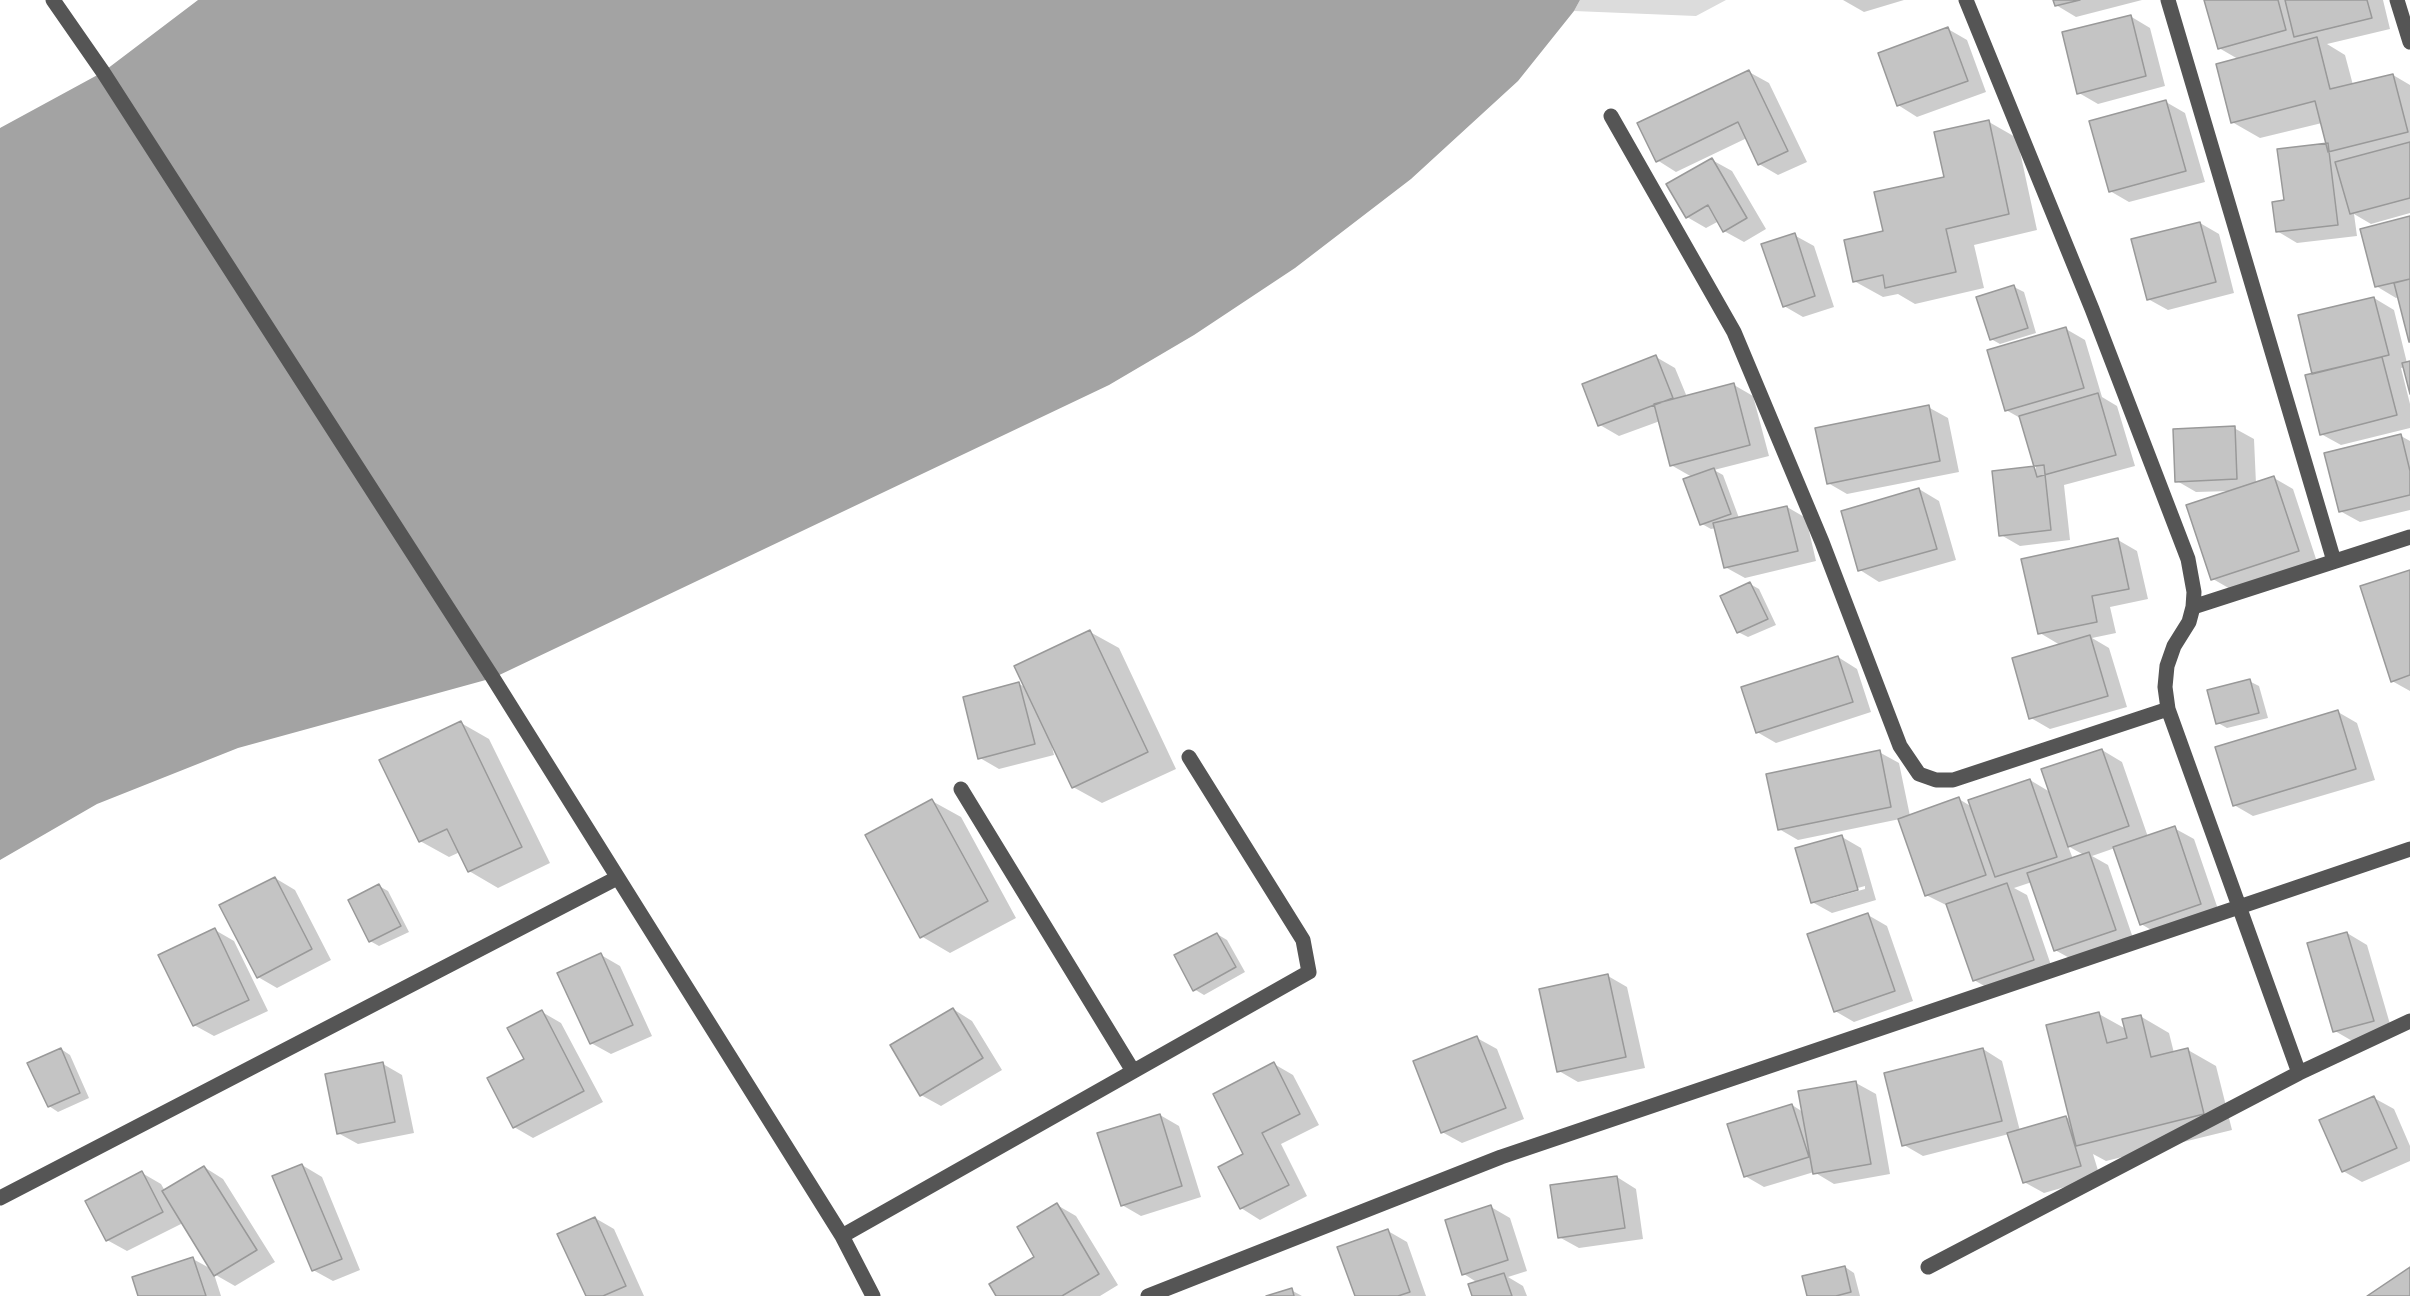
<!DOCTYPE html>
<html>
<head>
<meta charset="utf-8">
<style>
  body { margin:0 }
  canvas { display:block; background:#fff }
</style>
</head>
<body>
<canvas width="2410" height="1296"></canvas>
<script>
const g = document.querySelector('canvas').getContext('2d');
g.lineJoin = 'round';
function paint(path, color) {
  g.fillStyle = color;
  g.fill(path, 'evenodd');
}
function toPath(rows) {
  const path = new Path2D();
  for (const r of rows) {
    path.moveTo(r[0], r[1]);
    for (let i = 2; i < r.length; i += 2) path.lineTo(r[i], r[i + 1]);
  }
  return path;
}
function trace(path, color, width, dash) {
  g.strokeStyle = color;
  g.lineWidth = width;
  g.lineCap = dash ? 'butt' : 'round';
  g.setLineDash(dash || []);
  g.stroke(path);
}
paint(toPath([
  [1580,0,1726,0,1696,16,1574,11]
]), '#dcdcdc');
paint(toPath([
  [198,0,1580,0,1574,11,1518,81,1411,179,1295,268,1194,335,1109,385,493,678,238,748,97,804,0,860,0,128,103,72]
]), '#a3a3a3');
paint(toPath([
  [1843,0,1904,0,1864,12],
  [2055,0,2142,0,2076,17,2056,5],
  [2206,0,2383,0,2390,29,2327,44,2345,55,2353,85,2393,75,2410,85,2410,213,2371,224,2354,214,2357,236,2297,243,2277,231,2285,201,2327,144,2322,123,2260,138,2232,122,2238,59,2219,48],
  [2130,16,2150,28,2165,86,2098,104,2079,93],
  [1948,29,1967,40,1986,92,1917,117,1898,105],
  [1749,72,1769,83,1807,162,1778,175,1759,164,1747,138,1676,172,1657,160],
  [2166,102,2185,113,2205,182,2129,202,2110,191],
  [1989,122,2017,138,2037,230,1974,245,1984,288,1915,304,1898,294,1883,297,1854,281,1885,232,1945,178],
  [1712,160,1732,171,1766,229,1744,242,1724,231,1719,221,1706,228,1687,217],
  [2410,218,2410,339,2399,297,2396,298,2376,286],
  [2200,223,2219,234,2234,293,2168,310,2148,299],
  [1794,235,1814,246,1834,307,1803,317,1784,306],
  [2014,287,2024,292,2036,333,2000,344,1991,339],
  [2374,298,2394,310,2407,363,2410,362,2410,388,2405,367,2401,368,2410,404,2410,428,2341,445,2321,434,2314,375],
  [2066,329,2085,340,2102,397,2117,406,2135,466,2064,485,2070,540,2020,546,2001,535,2036,468,2022,419,2006,410],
  [1656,357,1675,368,1687,397,1734,385,1753,396,1769,456,1714,470,1723,475,1739,518,1787,507,1806,518,1816,561,1745,578,1725,567,1716,528,1711,529,1702,524,1692,477,1671,465,1660,421,1619,436,1600,425],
  [1928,407,1948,418,1959,472,1847,494,1828,483],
  [2234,428,2254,439,2256,484,2274,478,2293,489,2317,562,2232,590,2213,579,2231,491,2196,492,2177,481],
  [2401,436,2410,441,2410,510,2360,522,2340,511],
  [1919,489,1939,501,1956,560,1879,582,1860,570],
  [2118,540,2137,551,2148,599,2110,607,2116,633,2092,638,2109,648,2127,707,2050,729,2031,718,2060,645,2040,633],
  [2410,571,2410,691,2392,681],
  [1750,584,1759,589,1776,625,1748,637,1738,632],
  [1090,632,1119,648,1176,769,1102,803,1073,787,1051,743,1054,755,999,769,980,758,1019,684,1027,688],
  [1838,657,1857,669,1871,712,1776,743,1757,732],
  [2249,681,2259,686,2268,718,2227,728,2218,723],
  [2338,712,2357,723,2375,780,2253,816,2234,805],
  [461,723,489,739,550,863,498,888,469,871,460,852,449,857,420,841],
  [2102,750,2122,762,2148,837,2174,828,2194,839,2220,915,2160,935,2141,924,2115,848,2092,856,2108,865,2134,941,2075,961,2055,950,2032,882,2014,888,2027,895,2053,971,1993,991,1974,980,1948,906,1926,895,1900,819,1798,840,1779,829,1879,752,1899,763,1910,816,1959,799,1972,807,2030,780,2050,792],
  [2068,846,2075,850,2084,855,2073,859],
  [932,801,961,817,1016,918,950,953,921,936],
  [1842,837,1861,848,1876,900,1832,913,1812,902],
  [1865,886,1865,889,1825,900,1825,897],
  [275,878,295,890,331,960,277,988,258,977],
  [379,886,388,891,409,932,379,946,370,941],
  [1868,915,1887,926,1913,1001,1854,1022,1835,1011],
  [215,930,234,941,268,1011,214,1036,194,1025],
  [2347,933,2367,945,2392,1031,2354,1042,2335,1031],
  [1217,934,1227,940,1245,972,1204,995,1194,989],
  [601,955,620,966,652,1036,611,1054,591,1043],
  [1608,976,1627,987,1645,1068,1578,1082,1559,1071],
  [953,1009,972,1021,1002,1070,941,1106,921,1095],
  [542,1012,561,1023,603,1102,533,1138,514,1127,526,1060],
  [2099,1014,2126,1029,2140,1016,2169,1033,2174,1053,2188,1050,2216,1066,2232,1130,2106,1161,2093,1154,2100,1177,2044,1193,2024,1182,2009,1134,1923,1156,1904,1145,1983,1049,2002,1061,2020,1131,2066,1117,2071,1120],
  [1477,1038,1497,1049,1524,1119,1462,1143,1442,1132],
  [61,1049,70,1055,89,1098,58,1112,49,1106],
  [383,1064,402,1075,414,1133,358,1144,338,1133],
  [1274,1064,1293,1075,1319,1125,1281,1144,1307,1196,1260,1220,1241,1208,1245,1155],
  [1856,1083,1876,1094,1890,1174,1834,1184,1814,1172,1764,1187,1745,1176,1792,1105,1803,1112],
  [2374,1098,2394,1109,2410,1146,2410,1161,2362,1182,2343,1171],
  [1160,1115,1179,1126,1201,1197,1141,1216,1122,1205],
  [302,1165,322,1177,360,1270,333,1281,313,1270],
  [204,1167,223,1179,275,1262,235,1286,214,1274,221,1296,140,1296,193,1259,213,1270,183,1223,127,1251,107,1240,142,1173,161,1184,165,1191],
  [1617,1177,1636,1189,1643,1239,1579,1248,1559,1237],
  [1057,1205,1076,1216,1118,1285,1100,1296,998,1296,1036,1257],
  [1491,1207,1510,1218,1527,1271,1508,1277,1523,1286,1527,1296,1473,1296,1478,1283,1464,1274],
  [595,1218,614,1229,644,1296,587,1296],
  [1388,1231,1407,1242,1426,1296,1356,1296],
  [1845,1267,1854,1273,1860,1296,1809,1296],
  [1291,1290,1302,1296,1271,1296]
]), '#0003');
const building = toPath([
  [2053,0,2080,0,2055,6,2053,0],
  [2204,0,2278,0,2286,30,2218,49,2204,0],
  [2285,0,2367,0,2372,18,2294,37,2285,0],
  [2131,15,2146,76,2077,94,2062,32,2131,15],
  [1948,27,1968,81,1897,106,1878,53,1948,27],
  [2317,37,2330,89,2393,74,2408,132,2328,152,2315,101,2231,123,2216,64,2317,37],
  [1749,70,1788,151,1758,165,1738,122,1656,162,1637,123,1749,70],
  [2166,100,2186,171,2109,192,2089,121,2166,100],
  [1989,120,2009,214,1946,229,1956,272,1885,288,1883,275,1853,282,1844,240,1883,231,1874,192,1944,177,1934,132,1989,120],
  [2410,142,2410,198,2350,214,2335,162,2410,142],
  [2328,143,2338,225,2276,232,2272,202,2284,200,2277,149,2328,143],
  [1712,158,1747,218,1723,232,1708,205,1686,218,1666,184,1712,158],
  [2410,216,2410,279,2375,287,2360,229,2410,216],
  [2200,222,2216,282,2147,300,2131,239,2200,222],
  [1795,233,1815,296,1783,307,1761,244,1795,233],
  [2410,279,2410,342,2409,342,2394,283,2410,279],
  [2014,285,2028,328,1990,340,1976,297,2014,285],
  [2374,297,2389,355,2312,374,2298,315,2374,297],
  [2066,327,2084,388,2005,411,1987,350,2066,327],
  [1656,355,1673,398,1598,426,1582,384,1656,355],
  [2382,357,2397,415,2320,435,2305,375,2382,357],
  [2410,361,2410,394,2402,363,2410,361],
  [1734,383,1750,445,1670,466,1654,404,1734,383],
  [2098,393,2116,455,2037,477,2019,416,2098,393],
  [1929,405,1940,461,1827,484,1815,428,1929,405],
  [2235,426,2237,479,2175,482,2173,429,2235,426],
  [2401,434,2410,471,2410,495,2339,512,2324,453,2401,434],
  [2044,465,2051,530,1999,536,1992,471,2044,465],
  [1714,468,1731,514,1700,525,1683,479,1714,468],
  [2274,476,2299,551,2211,580,2186,505,2274,476],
  [1919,488,1937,549,1858,571,1841,511,1919,488],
  [1787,506,1798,551,1724,568,1713,523,1787,506],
  [2118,538,2129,589,2092,596,2097,622,2038,634,2021,559,2118,538],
  [2410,570,2410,675,2391,682,2360,586,2410,570],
  [1750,582,1768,619,1737,633,1720,596,1750,582],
  [1090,630,1148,752,1072,788,1014,666,1090,630],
  [2090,635,2108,696,2029,719,2012,658,2090,635],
  [1838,656,1853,702,1756,733,1741,687,1838,656],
  [2250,679,2259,713,2216,724,2207,690,2250,679],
  [1019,682,1035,744,978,759,963,697,1019,682],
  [2338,710,2356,769,2233,806,2215,747,2338,710],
  [461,721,522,847,468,872,447,829,419,842,379,760,461,721],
  [2102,749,2129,826,2068,847,2041,769,2102,749],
  [1880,750,1891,807,1778,830,1766,774,1880,750],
  [2030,779,2057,857,1995,877,1968,800,2030,779],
  [1959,797,1986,875,1925,896,1898,819,1959,797],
  [932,799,988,901,920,938,865,835,932,799],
  [2175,826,2201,904,2140,925,2113,847,2175,826],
  [1842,835,1858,890,1811,903,1795,848,1842,835],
  [2089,852,2116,930,2054,951,2027,873,2089,852],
  [275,877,312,949,257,978,219,905,275,877],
  [2007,883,2034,960,1973,981,1946,904,2007,883],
  [379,884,401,926,369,942,348,900,379,884],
  [1868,913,1895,991,1834,1012,1807,934,1868,913],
  [215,928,249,1000,193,1026,158,955,215,928],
  [2347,932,2374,1021,2333,1032,2307,943,2347,932],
  [1217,933,1236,967,1193,991,1174,955,1217,933],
  [601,953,633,1025,590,1044,557,973,601,953],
  [1608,974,1626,1057,1557,1072,1539,989,1608,974],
  [953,1008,983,1058,920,1096,890,1045,953,1008],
  [542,1010,584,1091,513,1128,487,1078,524,1059,507,1028,542,1010],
  [2099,1012,2107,1043,2127,1038,2122,1019,2141,1015,2151,1057,2188,1048,2204,1114,2076,1146,2046,1025,2099,1012],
  [1477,1036,1506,1108,1441,1133,1413,1061,1477,1036],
  [61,1048,80,1093,48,1107,27,1063,61,1048],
  [1983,1048,2002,1121,1902,1146,1884,1073,1983,1048],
  [383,1062,395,1122,337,1134,325,1074,383,1062],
  [1274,1062,1300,1114,1262,1133,1289,1185,1240,1209,1218,1167,1243,1154,1213,1094,1274,1062],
  [1856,1081,1871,1164,1813,1174,1798,1091,1856,1081],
  [2374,1096,2397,1148,2342,1172,2319,1120,2374,1096],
  [1792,1104,1809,1157,1744,1177,1727,1124,1792,1104],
  [1160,1114,1182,1186,1121,1206,1097,1133,1160,1114],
  [2066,1116,2081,1166,2023,1183,2007,1133,2066,1116],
  [302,1164,342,1259,312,1271,272,1176,302,1164],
  [204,1166,257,1250,214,1276,162,1191,204,1166],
  [142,1171,163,1212,106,1241,85,1201,142,1171],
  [1617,1176,1625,1228,1558,1238,1550,1185,1617,1176],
  [1057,1203,1099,1274,1062,1296,996,1296,989,1284,1034,1257,1017,1227,1057,1203],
  [1491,1205,1508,1260,1462,1275,1445,1220,1491,1205],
  [595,1217,626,1286,603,1296,586,1296,557,1234,595,1217],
  [1388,1229,1410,1292,1398,1296,1355,1296,1337,1247,1388,1229],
  [193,1257,206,1296,138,1296,132,1277,193,1257],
  [1845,1266,1851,1292,1836,1296,1807,1296,1802,1276,1845,1266],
  [2410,1267,2410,1296,2367,1296,2410,1267],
  [1504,1273,1512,1296,1472,1296,1468,1284,1504,1273],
  [1292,1288,1294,1296,1266,1296,1292,1288]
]);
paint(building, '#c4c4c4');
trace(building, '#999', 1.5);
trace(toPath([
  [53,0,103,72,493,678,842,1236,873,1296],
  [1966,0,2092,309,2188,559,2194,592,2193,607,2189,622,2174,646,2167,666,2165,687,2168,709,2299,1073],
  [2168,0,2334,561],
  [2397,0,2410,42],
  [1611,116,1734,332,1822,542,1900,746,1919,774,1936,780,1953,780,2168,709],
  [2193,607,2410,537],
  [961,789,1133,1071],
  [0,1198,617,878],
  [842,1236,1309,972,1303,940,1189,757],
  [1928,1267,2299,1073,2410,1021],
  [1148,1296,1501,1157,2410,849]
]), '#555', 15);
</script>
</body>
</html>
